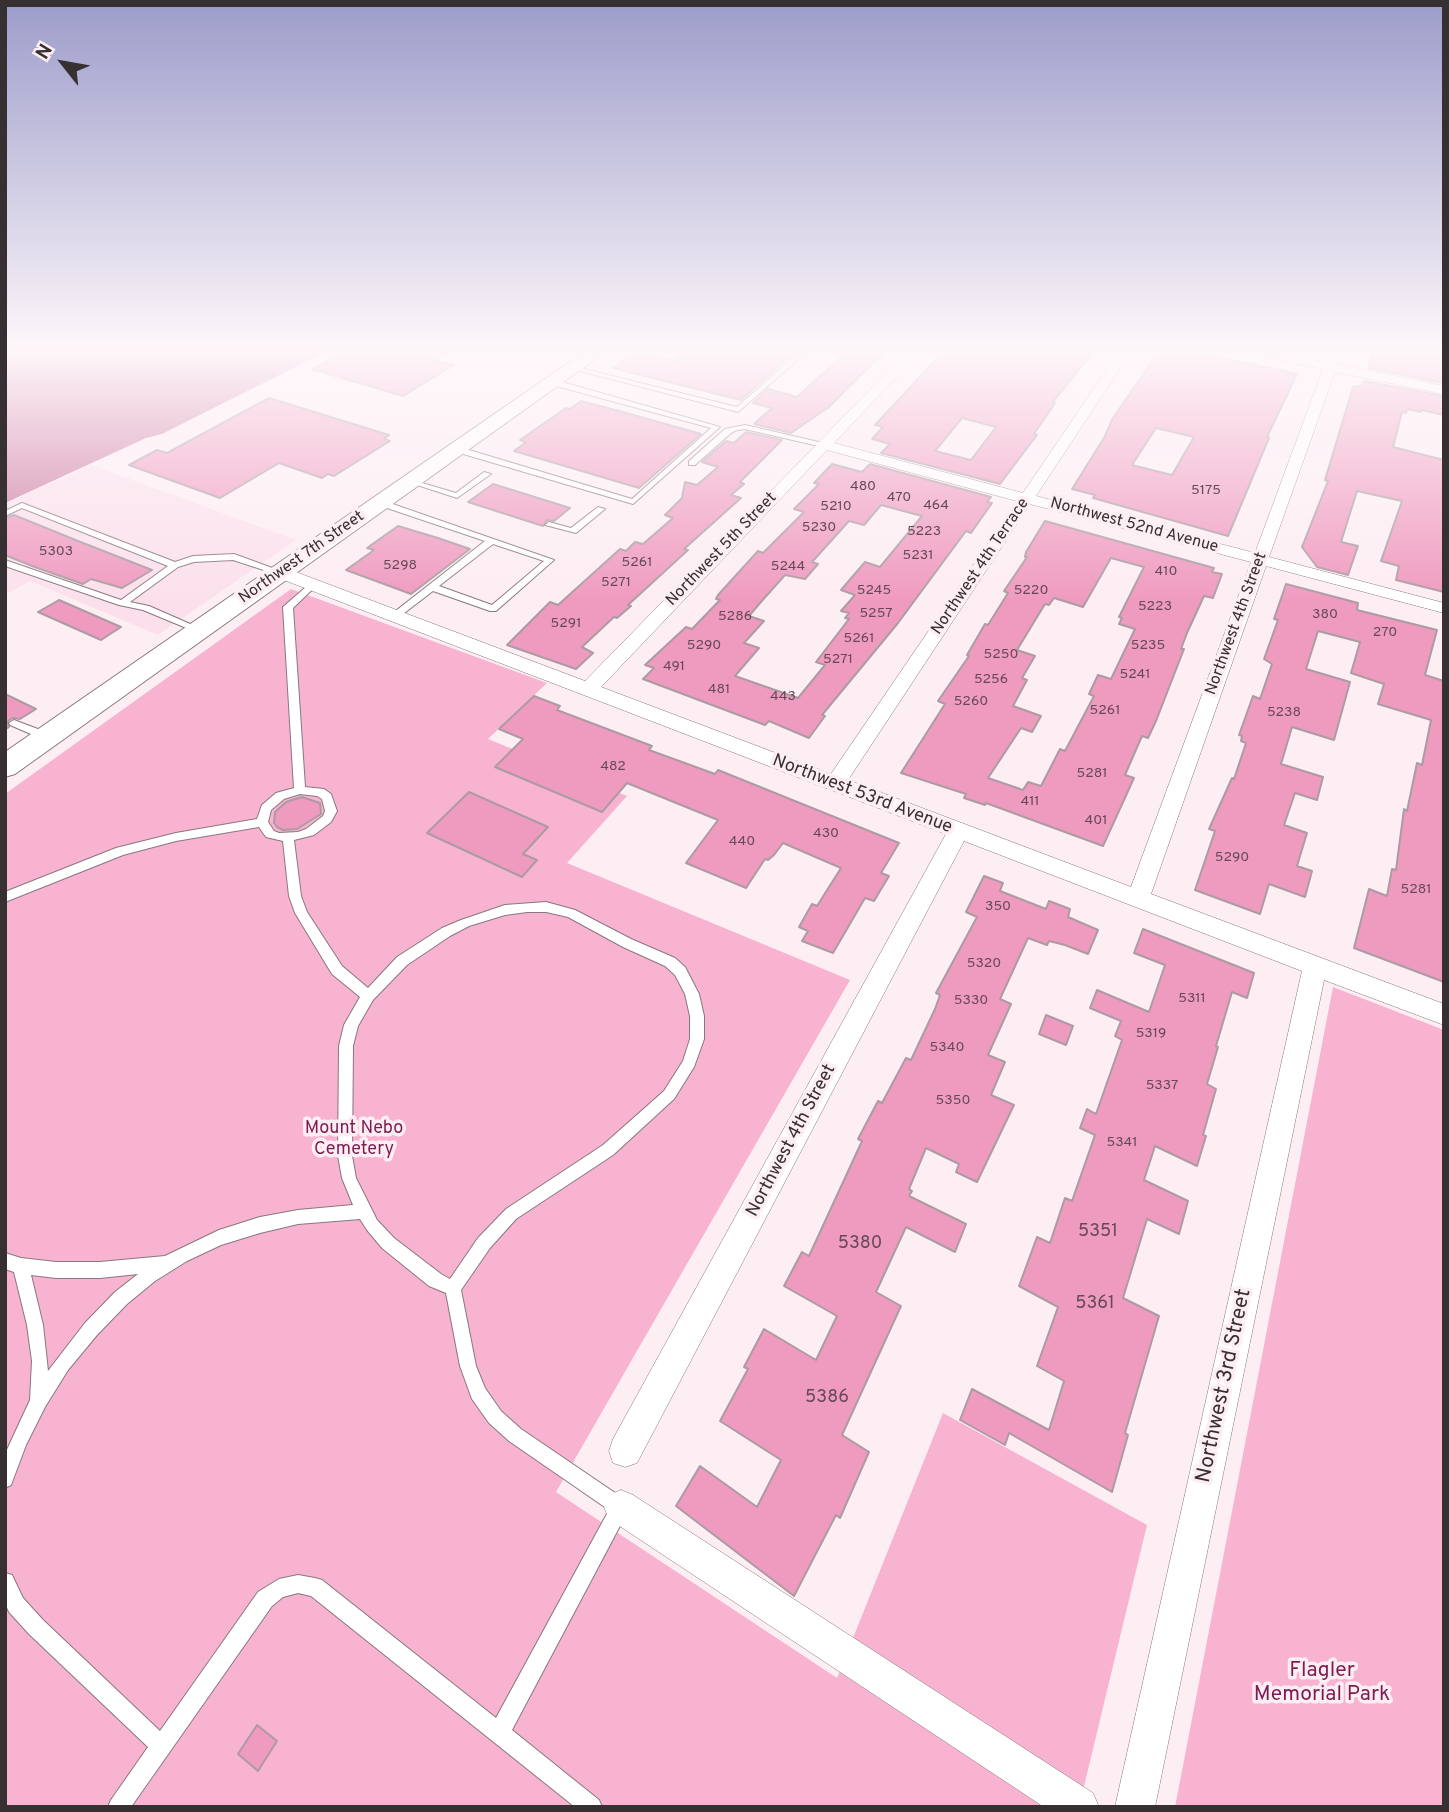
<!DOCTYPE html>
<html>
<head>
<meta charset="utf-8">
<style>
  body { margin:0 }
  #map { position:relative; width:1449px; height:1812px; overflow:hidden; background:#fdeef4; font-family:Overpass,sans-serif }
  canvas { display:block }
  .frame { position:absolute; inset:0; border:7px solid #373033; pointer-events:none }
  .north { position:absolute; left:28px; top:28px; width:70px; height:70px; -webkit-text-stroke:5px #fdeef4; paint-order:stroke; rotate:301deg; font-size:19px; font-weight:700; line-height:28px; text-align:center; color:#373033 }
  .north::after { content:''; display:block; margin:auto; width:24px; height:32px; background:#373033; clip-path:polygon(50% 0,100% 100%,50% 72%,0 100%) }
</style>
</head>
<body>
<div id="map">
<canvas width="1449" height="1812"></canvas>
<div class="frame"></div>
<div class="north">N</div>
</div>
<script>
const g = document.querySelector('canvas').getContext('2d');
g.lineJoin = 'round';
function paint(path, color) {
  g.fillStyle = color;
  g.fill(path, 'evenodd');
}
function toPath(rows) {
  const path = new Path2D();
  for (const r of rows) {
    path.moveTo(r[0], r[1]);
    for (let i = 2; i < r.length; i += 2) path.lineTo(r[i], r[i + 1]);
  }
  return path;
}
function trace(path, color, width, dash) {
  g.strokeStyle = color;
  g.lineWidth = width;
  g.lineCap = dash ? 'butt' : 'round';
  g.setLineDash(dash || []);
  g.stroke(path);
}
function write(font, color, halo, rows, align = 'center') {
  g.font = font + ' Overpass,sans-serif';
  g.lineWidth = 7;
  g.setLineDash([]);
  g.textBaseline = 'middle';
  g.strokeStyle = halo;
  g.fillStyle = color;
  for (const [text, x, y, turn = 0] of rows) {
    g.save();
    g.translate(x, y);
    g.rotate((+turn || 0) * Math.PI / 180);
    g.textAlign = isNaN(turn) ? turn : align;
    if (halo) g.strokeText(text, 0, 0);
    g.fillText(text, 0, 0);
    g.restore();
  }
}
paint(toPath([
  [92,465,296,540,158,635,30,581,5,595,5,503]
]), '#fbe0eb');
paint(toPath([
  [291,589,547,683,488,739,627,796,567,863,850,980,556,1492,837,1678,943,1413,1147,1525,1079,1807,5,1807,5,794],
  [1333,987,1444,1030,1444,1807,1175,1807]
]), '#f8b3d0');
paint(toPath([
  [5,350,329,350,162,434,146,438,5,503]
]), '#cb799e');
const building = toPath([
  [349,350,450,350,433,360,454,365,403,396,312,369,349,350],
  [679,350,797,350,741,400,613,368,636,351,677,361,679,350],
  [849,350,886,350,829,407,791,433,754,424,772,408,753,403,768,389,797,397,849,350],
  [945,350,1095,350,1052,403,1055,403,1034,434,1037,435,1000,484,881,453,890,444,872,439,883,427,875,425,945,350],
  [962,418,996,427,971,460,935,451,962,418],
  [1160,350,1204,350,1202,353,1297,374,1267,437,1269,438,1228,536,1093,498,1095,495,1072,489,1104,438,1113,418,1160,350],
  [1156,428,1194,437,1172,475,1132,465,1156,428],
  [1374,350,1420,350,1444,354,1444,383,1368,368,1374,350],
  [1364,381,1444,396,1444,415,1422,410,1421,412,1407,409,1406,413,1402,412,1393,447,1444,460,1444,592,1396,580,1399,566,1381,561,1402,501,1357,491,1341,542,1358,546,1348,575,1317,567,1302,547,1328,481,1325,480,1353,387,1362,386,1364,381],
  [269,398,389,435,384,439,390,441,334,476,328,474,322,478,279,463,220,498,129,465,157,450,167,453,269,398],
  [581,401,623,412,701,434,639,488,514,451,526,442,520,440,566,408,570,409,581,401],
  [746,432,782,440,740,482,744,484,731,495,741,498,684,549,688,550,628,605,631,606,617,618,614,617,582,647,593,653,576,669,507,645,550,602,558,605,620,549,626,551,635,542,643,544,673,518,665,515,682,498,685,482,697,485,718,467,702,462,726,441,734,443,746,432],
  [832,464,862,472,870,464,991,497,987,502,992,503,971,533,966,531,898,623,822,715,825,716,809,738,769,721,765,725,643,679,654,668,645,665,686,627,692,629,720,600,716,599,718,595,758,551,763,553,804,512,794,509,819,484,814,483,832,464],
  [881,505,922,516,880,567,865,562,841,590,855,595,841,611,849,613,845,618,849,619,816,662,825,665,798,698,735,676,759,648,744,643,764,621,749,616,760,603,785,575,805,579,818,564,812,562,849,521,864,525,881,505],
  [493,484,570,508,554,521,547,520,543,526,468,502,493,484],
  [14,515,78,541,152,570,122,588,91,579,83,584,32,566,5,555,5,518,14,515],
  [1045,521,1214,568,1212,572,1222,574,1213,598,1204,596,1187,633,1181,649,1184,649,1156,721,1148,738,1142,736,1125,775,1134,778,1103,846,986,803,985,805,964,798,966,794,901,773,945,704,938,701,969,656,967,655,985,624,988,625,1008,593,1004,591,1027,557,1025,557,1026,552,1045,521],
  [1111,558,1144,567,1119,617,1122,618,1119,624,1135,629,1111,679,1098,675,1089,694,1094,696,1065,751,1060,749,1041,786,1028,782,1023,790,988,778,1021,728,1032,732,1041,716,1013,706,1027,680,1022,678,1035,656,1017,650,1045,604,1049,605,1054,598,1083,607,1111,558],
  [398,526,438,538,470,549,411,594,346,570,374,550,367,548,398,526],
  [1286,584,1358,603,1357,610,1437,630,1425,675,1444,681,1444,982,1354,948,1369,889,1387,896,1392,869,1396,870,1404,809,1407,811,1417,763,1422,765,1431,720,1378,704,1384,684,1351,673,1360,642,1318,631,1306,669,1350,682,1334,740,1292,727,1281,764,1323,777,1317,800,1295,793,1284,825,1307,833,1297,866,1312,871,1305,897,1269,884,1260,914,1195,890,1215,831,1209,829,1232,778,1234,779,1246,743,1241,741,1242,736,1239,735,1253,696,1260,699,1272,664,1264,659,1278,620,1274,619,1286,584],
  [59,600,121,627,101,640,38,612,59,600],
  [5,694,36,709,20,719,13,718,8,721,9,727,5,729,5,694],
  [534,696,560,706,557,710,652,746,649,750,715,774,718,770,899,843,881,873,889,876,874,901,865,898,833,953,802,941,808,931,799,927,812,904,817,906,841,868,783,843,774,855,768,860,765,859,746,888,686,863,718,820,627,783,602,812,495,767,523,739,499,729,534,696],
  [469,792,548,827,523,854,537,860,522,877,427,833,469,792],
  [302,797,320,803,321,814,297,829,283,830,277,827,274,823,275,812,286,802,302,797],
  [984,876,1003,883,1000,891,1046,909,1049,901,1070,909,1068,917,1098,930,1088,954,1065,945,1049,941,1047,945,1028,938,1000,999,1011,1004,988,1055,1005,1062,991,1095,1014,1105,977,1182,956,1172,959,1164,926,1148,909,1189,912,1191,909,1196,966,1224,955,1252,906,1227,876,1292,901,1306,842,1435,869,1452,840,1518,836,1515,794,1596,676,1506,700,1466,757,1507,781,1460,720,1421,748,1369,744,1367,764,1329,816,1360,837,1316,784,1286,802,1252,809,1256,862,1141,858,1139,878,1101,882,1103,906,1058,911,1060,935,1009,940,995,936,993,977,917,966,912,984,876],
  [1143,929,1254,973,1247,998,1232,992,1216,1046,1218,1047,1207,1084,1216,1089,1203,1135,1206,1136,1197,1166,1155,1146,1144,1180,1188,1201,1179,1234,1147,1219,1123,1298,1159,1316,1125,1433,1128,1435,1112,1492,1009,1433,1005,1445,960,1420,972,1389,1049,1430,1064,1381,1037,1366,1058,1307,1019,1286,1037,1237,1050,1243,1065,1198,1072,1201,1095,1135,1080,1128,1087,1109,1096,1114,1122,1040,1115,1036,1121,1021,1090,1008,1097,990,1149,1012,1165,965,1134,953,1143,929],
  [1046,1015,1073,1026,1066,1045,1039,1034,1046,1015],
  [257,1725,277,1741,258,1771,238,1754,257,1725]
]);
paint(building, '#ef9abf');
trace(building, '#ac9ba2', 2);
const lane = toPath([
  [802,350,809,350,738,412,569,368,572,366,737,407,802,350],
  [549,380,555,380,720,427,633,504,453,451,453,447,459,447,632,499,711,428,549,384,549,380],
  [745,425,823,443,827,445,823,447,745,429,737,430,731,433,695,465,689,465,689,461,725,429,745,425],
  [484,472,491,474,457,498,408,482,412,480,456,493,484,472],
  [378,501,384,501,554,560,496,611,490,611,433,591,399,617,393,617,393,613,485,541,378,505,378,501],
  [493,544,544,561,492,605,439,586,493,544],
  [22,503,175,562,193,556,234,554,286,573,279,575,233,560,194,562,178,567,130,602,149,606,204,630,202,632,196,632,143,610,119,605,5,566,5,560,121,600,168,566,22,508,5,516,5,511,22,503],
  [598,507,605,509,576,533,545,525,549,522,571,528,598,507],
  [314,580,319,583,317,585,293,608,305,787,324,789,331,794,337,811,331,822,314,835,294,840,301,896,307,912,342,966,368,988,397,957,442,928,461,920,505,905,546,902,575,910,631,939,675,958,685,967,699,994,704,1016,704,1039,694,1067,674,1099,613,1155,516,1219,490,1248,461,1290,476,1366,485,1388,501,1411,521,1429,627,1501,630,1507,512,1730,599,1800,602,1807,575,1807,311,1596,298,1593,283,1597,272,1606,131,1807,108,1807,111,1800,148,1747,29,1634,9,1612,5,1603,5,1573,12,1575,23,1598,43,1620,160,1731,258,1592,279,1579,298,1575,315,1578,322,1580,496,1718,609,1510,509,1441,489,1423,472,1399,460,1366,446,1293,429,1286,382,1248,367,1230,360,1219,298,1224,260,1233,221,1245,187,1261,155,1281,127,1304,97,1335,68,1370,45,1407,26,1445,11,1485,5,1488,5,1454,30,1400,32,1361,27,1325,14,1272,5,1269,5,1253,21,1258,56,1262,100,1262,165,1256,219,1230,260,1217,298,1210,353,1205,342,1178,338,1156,339,1046,344,1025,360,997,332,974,295,913,289,896,283,841,266,837,259,827,176,841,123,855,5,902,5,892,116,848,176,833,257,819,262,805,276,793,294,788,283,607,314,580],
  [300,794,317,796,322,799,325,811,323,816,306,829,298,832,279,833,274,831,268,822,271,810,284,799,300,794],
  [527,912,546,912,568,917,623,947,665,966,675,975,685,994,690,1016,690,1039,683,1061,664,1091,603,1145,506,1209,478,1238,450,1279,441,1274,394,1238,377,1220,356,1178,352,1156,353,1046,358,1026,373,1000,407,965,450,936,469,926,505,915,527,912],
  [138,1274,115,1292,85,1323,48,1371,43,1325,31,1275,56,1278,100,1278,138,1274],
  [14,720,51,734,52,737,47,741,10,725,9,723,14,720]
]);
const street = toPath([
  [909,350,922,350,834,443,1023,493,1120,350,1132,350,1036,496,1255,553,1323,369,1247,354,1241,350,1264,350,1325,362,1330,350,1342,350,1337,364,1444,386,1444,394,1335,372,1269,557,1444,603,1444,613,1266,566,1151,894,1444,1004,1444,1025,1324,980,1155,1807,1115,1807,1302,971,964,841,637,1463,625,1467,613,1463,609,1451,613,1439,946,834,276,577,274,573,276,569,288,569,585,681,909,350],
  [827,450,1017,501,831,774,601,687,827,450],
  [1030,504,1251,562,1131,887,848,780,1030,504],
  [621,1490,633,1495,1093,1793,1099,1807,1044,1807,609,1519,604,1507,609,1495,621,1490]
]);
const secondary = toPath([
  [587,350,608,350,15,774,5,777,5,752,587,350]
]);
trace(lane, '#88777e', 2);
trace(street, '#88777e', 1);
trace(secondary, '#88777e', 2);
paint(lane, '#fff');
paint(street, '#fff');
paint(secondary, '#fff');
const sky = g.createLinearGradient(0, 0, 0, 603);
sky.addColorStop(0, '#9c9cca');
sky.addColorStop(0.58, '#fef7fa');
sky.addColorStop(1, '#fef7fa00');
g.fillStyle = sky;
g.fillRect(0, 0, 1449, 603);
write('14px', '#654a56', null, [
  ["480",863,487],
  ["5175",1206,491],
  ["470",899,498],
  ["464",936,506],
  ["5210",836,507],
  ["5230",819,528],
  ["5223",924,532],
  ["5303",56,552],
  ["5231",918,556],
  ["5261",637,563],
  ["5298",400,566],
  ["5244",788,567],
  ["410",1166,572],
  ["5271",616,583],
  ["5245",874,591],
  ["5220",1031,591],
  ["5223",1155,607],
  ["5257",876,614],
  ["380",1325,615],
  ["5286",735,617],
  ["5291",566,624],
  ["270",1385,633],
  ["5261",859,639],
  ["5290",704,646],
  ["5235",1148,646],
  ["5250",1001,655],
  ["5271",838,660],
  ["491",674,667],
  ["5241",1135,675],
  ["5256",991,680],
  ["481",719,690],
  ["443",783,697],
  ["5260",971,702],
  ["5261",1105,711],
  ["5238",1284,713],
  ["482",613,767],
  ["5281",1092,774],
  ["411",1030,802],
  ["401",1096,821],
  ["430",826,834],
  ["440",742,842],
  ["5290",1232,858],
  ["5281",1416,890],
  ["350",998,907],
  ["5320",984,964],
  ["5311",1192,999],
  ["5330",971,1001],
  ["5319",1151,1034],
  ["5340",947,1048],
  ["5337",1162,1086],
  ["5350",953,1101],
  ["5341",1122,1143]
]);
write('16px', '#373033', '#fdeef4', [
  ["Northwest 52nd Avenue",1134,526,15],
  ["Northwest 5th Street",722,550,-46],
  ["Northwest 7th Street",302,558,-35],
  ["Northwest 4th Terrace",981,567,-56],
  ["Northwest 4th Street",1237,624,-70]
]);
write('18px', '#373033', '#fdeef4', [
  ["Northwest 53rd Avenue",862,795,21],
  ["Northwest 4th Street",792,1141,-62]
]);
write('18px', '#7e1c52', '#fdeef4', [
  ["Mount Nebo",354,1129],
  ["Cemetery",354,1150]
]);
write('18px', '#654a56', null, [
  ["5351",1098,1232],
  ["5380",860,1244],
  ["5361",1095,1304],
  ["5386",827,1398]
]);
write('21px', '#373033', '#fdeef4', [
  ["Northwest 3rd Street",1225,1386,-78]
]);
write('21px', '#7e1c52', '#fdeef4', [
  ["Flagler",1322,1672],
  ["Memorial Park",1322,1696]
]);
</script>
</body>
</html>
